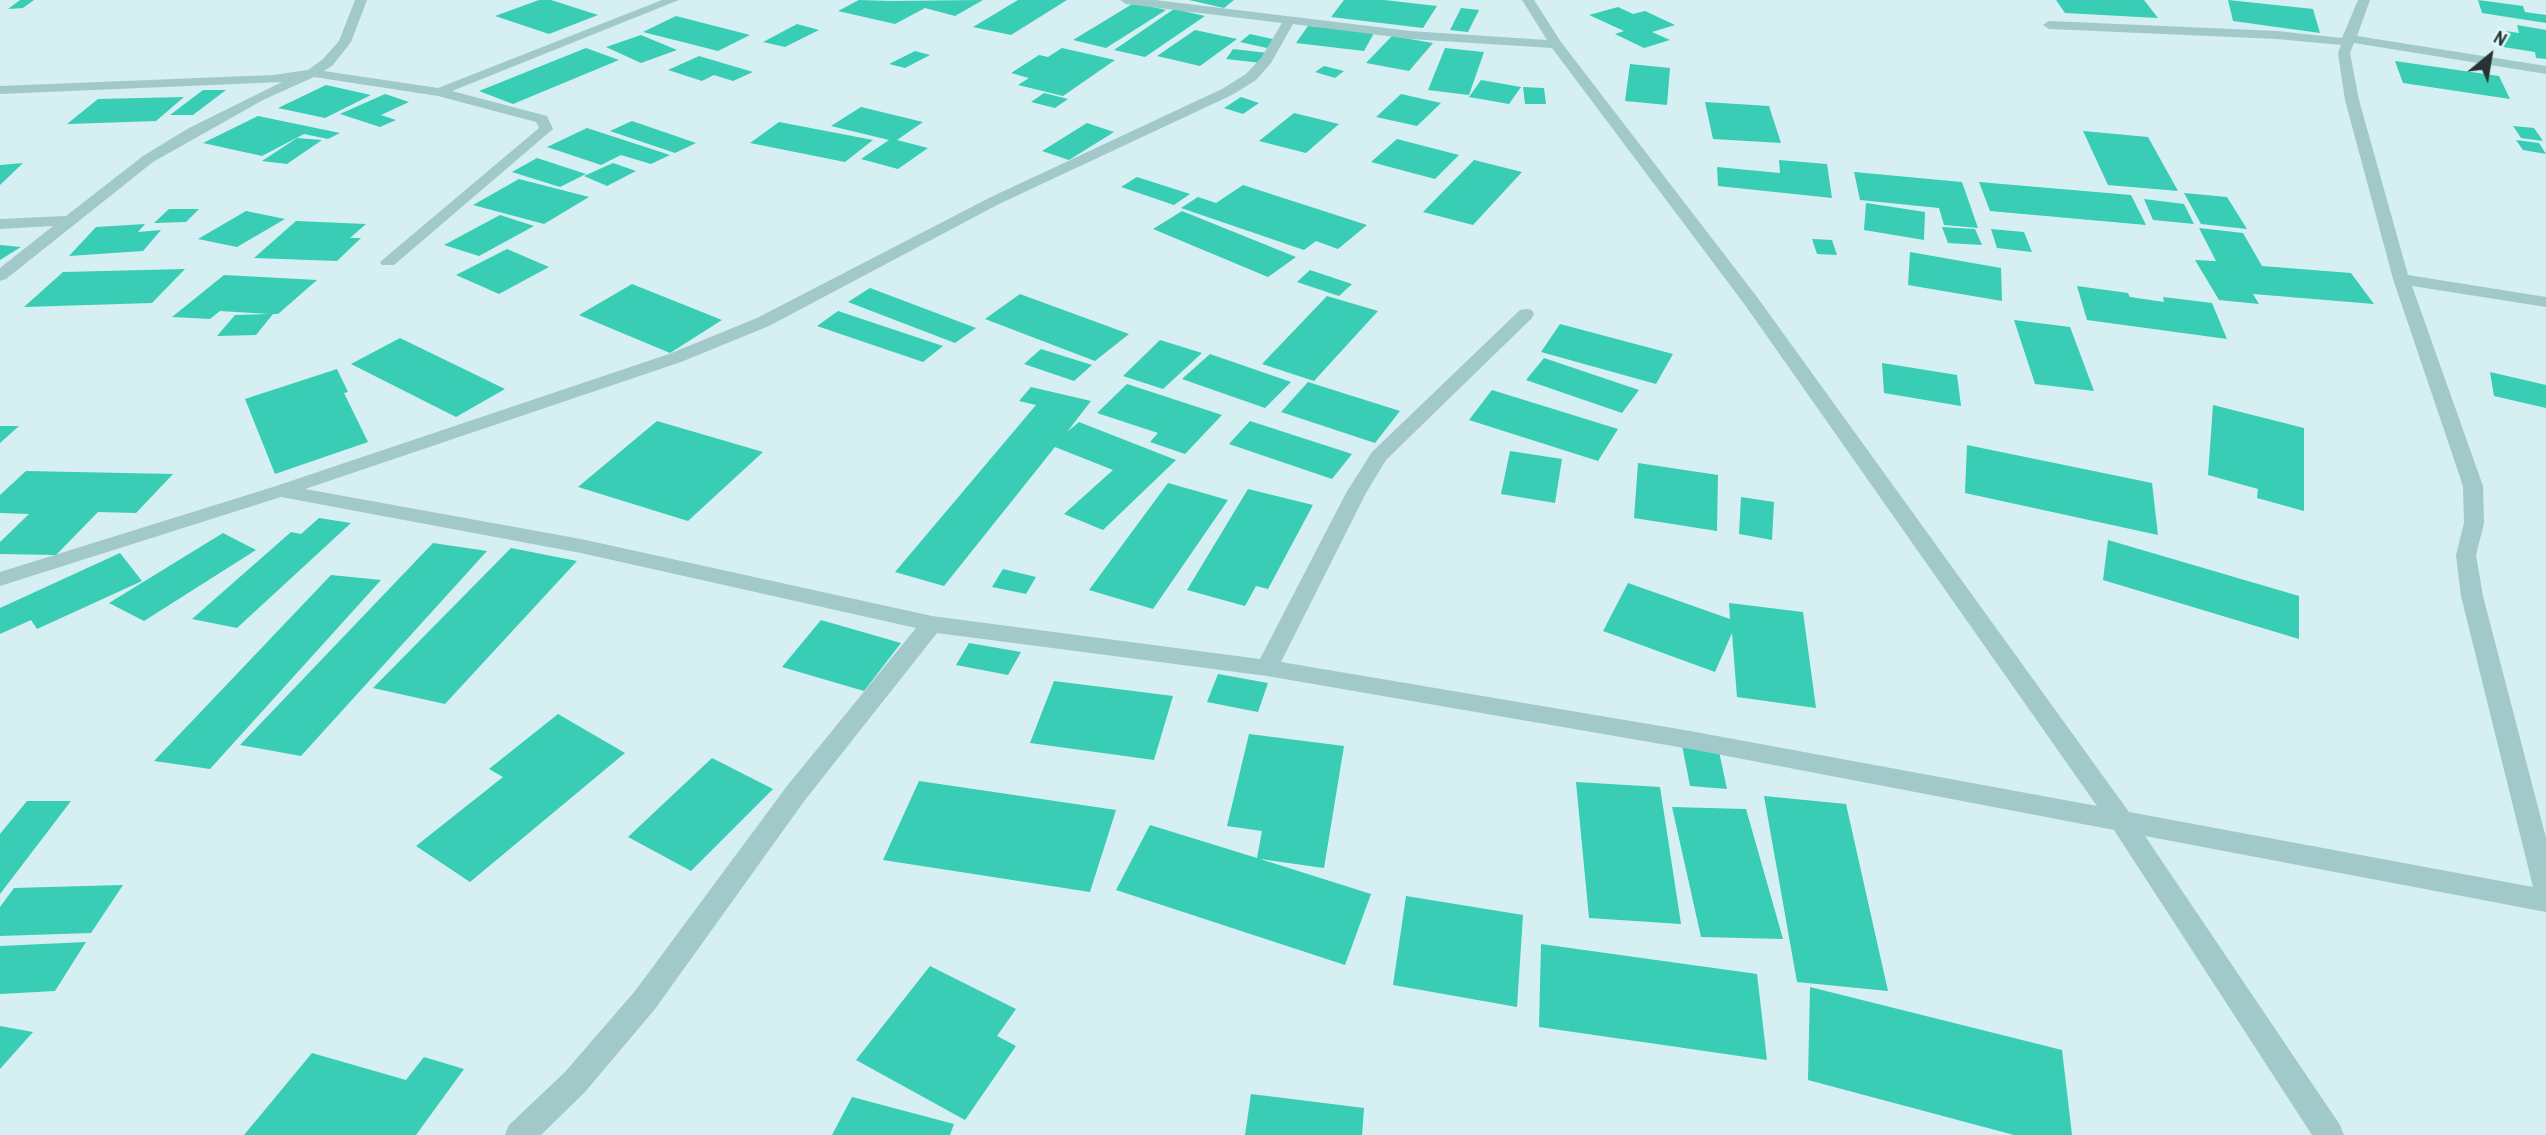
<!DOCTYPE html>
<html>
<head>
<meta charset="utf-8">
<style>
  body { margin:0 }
  #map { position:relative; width:2546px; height:1135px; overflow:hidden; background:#d6eff2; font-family:"Archivo Narrow",sans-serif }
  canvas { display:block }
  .north { position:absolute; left:2455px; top:21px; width:70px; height:70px; -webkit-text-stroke:5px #e2f7fa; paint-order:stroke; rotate:30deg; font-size:19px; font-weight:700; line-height:28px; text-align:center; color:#253433 }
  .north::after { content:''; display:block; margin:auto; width:24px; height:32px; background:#253433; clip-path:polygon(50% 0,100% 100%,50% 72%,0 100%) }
</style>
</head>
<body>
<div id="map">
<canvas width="2546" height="1135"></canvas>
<div class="north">N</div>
</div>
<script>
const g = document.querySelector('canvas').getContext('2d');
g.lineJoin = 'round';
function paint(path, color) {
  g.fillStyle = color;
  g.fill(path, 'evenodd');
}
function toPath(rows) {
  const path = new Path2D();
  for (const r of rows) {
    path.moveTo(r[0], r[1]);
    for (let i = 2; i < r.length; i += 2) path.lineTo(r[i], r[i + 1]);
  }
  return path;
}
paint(toPath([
  [20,0,34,0,23,8,8,9],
  [539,0,551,0,598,15,549,34,495,16],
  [859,0,890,1,983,0,955,16,925,8,895,24,838,11],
  [1018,0,1067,0,1011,35,973,27],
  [1189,0,1234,0,1224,8],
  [1344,0,1384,0,1437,6,1423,28,1331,17],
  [2056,0,2144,0,2158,18,2065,13],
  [2228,0,2313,9,2320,33,2233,21],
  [2478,0,2523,6,2525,12,2546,15,2546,23,2482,13],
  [1134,3,1166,10,1106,48,1073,40],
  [1618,7,1633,14,1645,11,1675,25,1652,32,1670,40,1644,48,1615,34,1624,31,1589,15],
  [1461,8,1479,10,1468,32,1450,30],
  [1174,9,1205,16,1145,57,1114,50],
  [676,16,750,35,718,51,643,32],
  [797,24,819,30,785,47,763,42],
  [2517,25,2546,30,2546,59,2536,58,2535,52,2503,47,2499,30,2519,33],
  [1308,26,1374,33,1364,51,1296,43],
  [1195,30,1237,39,1200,66,1157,56],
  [1250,34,1277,40,1267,48,1240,42],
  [641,35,677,50,641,63,606,47],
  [1392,36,1433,43,1409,71,1366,63],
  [586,48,619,60,513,104,479,91],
  [1062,48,1115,60,1063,96,1018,85,1029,78,1011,73,1039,55,1048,57],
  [1445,48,1484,52,1469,95,1428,90],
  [1233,49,1268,53,1262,63,1226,59],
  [915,51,930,55,905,68,889,64],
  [699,56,753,72,733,81,714,75,702,81,668,70],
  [2395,61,2499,76,2510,99,2403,83],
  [1630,64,1670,68,1667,105,1625,101],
  [1324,66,1344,71,1335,78,1315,72],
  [1481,80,1521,87,1509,104,1469,97],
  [326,85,371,95,325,118,278,108],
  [1523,87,1544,88,1546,104,1525,104],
  [203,90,226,90,193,115,170,115],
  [1044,93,1068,99,1055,108,1031,102],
  [385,94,409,102,381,115,396,120,380,127,340,114],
  [1401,94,1441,103,1417,126,1376,117],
  [184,97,156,121,67,124,98,99],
  [1241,97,1259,103,1243,114,1224,108],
  [1705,102,1769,106,1781,143,1713,139],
  [861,107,923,122,897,140,928,148,898,169,861,159,889,140,831,126],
  [1294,113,1339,124,1306,153,1259,141],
  [258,116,340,133,328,139,304,134,262,156,203,143],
  [632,121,696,143,675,153,610,131],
  [779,122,873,140,845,162,750,143],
  [1087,123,1114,132,1069,160,1042,151],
  [2513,126,2534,128,2543,141,2521,138],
  [587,128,670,155,651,164,621,155,601,165,547,147],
  [2083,131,2148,137,2178,191,2108,185],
  [297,138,322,140,287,164,262,161],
  [1397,139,1459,155,1435,179,1371,162],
  [2516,140,2539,143,2546,154,2523,150],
  [537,158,586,174,560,187,512,172],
  [1474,160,1522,172,1473,225,1423,212],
  [1779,160,1827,164,1832,198,1718,186,1717,167,1780,173],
  [23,163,0,185,0,165],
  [613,163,636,171,607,186,584,176],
  [1854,172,1962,182,1978,228,1944,225,1939,208,1860,200],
  [1137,177,1190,194,1174,205,1121,187],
  [519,179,589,197,544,224,473,205],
  [1979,182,2131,195,2146,225,1990,211],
  [1243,185,1367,225,1338,249,1316,241,1304,250,1181,208,1198,197,1216,203],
  [2184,193,2227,197,2247,229,2201,224],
  [2144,199,2184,204,2194,224,2153,220],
  [1866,203,1925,212,1924,240,1864,230],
  [169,209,199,209,186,222,154,223],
  [246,211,285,219,237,247,198,239],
  [1182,211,1296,257,1268,277,1153,229],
  [500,215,534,226,479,256,444,245],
  [296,221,366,224,350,238,361,238,337,261,254,258],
  [145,224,138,232,161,230,143,251,69,256,96,227],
  [1942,227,1975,229,1982,245,1948,243],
  [2199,228,2243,233,2262,266,2351,273,2374,304,2253,294,2259,304,2219,300,2195,260,2234,262,2216,261],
  [1991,229,2024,232,2032,252,1997,248],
  [1812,239,1832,240,1837,255,1817,254],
  [0,245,21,247,0,260],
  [507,249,549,267,499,294,456,275],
  [1910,252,2001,268,2002,301,1908,285],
  [185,269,152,303,24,307,63,272],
  [1310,270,1352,284,1339,296,1297,282],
  [224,275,317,280,278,314,273,314,256,335,217,336,235,315,269,314,220,311,210,319,172,317],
  [632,284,722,320,670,353,579,315],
  [2077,286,2128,293,2130,297,2164,302,2163,297,2212,303,2227,339,2087,320],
  [870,288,976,328,955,343,848,302],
  [1020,294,1129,334,1095,361,985,319],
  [1327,296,1378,311,1314,381,1262,364],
  [838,311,943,346,923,362,817,326],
  [2014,320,2070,327,2094,391,2035,384],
  [1560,324,1673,354,1656,384,1541,352],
  [400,338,505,389,456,417,351,364],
  [1160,340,1202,353,1163,389,1123,376],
  [1041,349,1092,365,1074,381,1024,364],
  [1210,354,1291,382,1265,408,1182,379],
  [1544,358,1639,390,1622,413,1526,380],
  [1882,363,1957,375,1961,406,1884,393],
  [337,369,348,392,344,393,368,442,275,474,245,399],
  [2490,372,2546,385,2546,408,2494,396],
  [1308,382,1400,411,1375,443,1281,412],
  [1127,384,1222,415,1185,454,1150,442,1158,433,1097,413],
  [1031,387,1091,401,1067,432,1079,422,1176,460,1103,530,1064,514,1113,470,1055,447,944,586,895,572,1036,405,1019,401],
  [1492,390,1618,429,1598,461,1469,420],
  [2213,405,2304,428,2304,511,2257,498,2258,489,2208,475],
  [657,421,763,452,688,521,578,487],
  [1250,421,1352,454,1332,479,1229,444],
  [0,426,19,426,0,443],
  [1967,445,2152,483,2158,535,1965,493],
  [1510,451,1562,459,1555,503,1501,494],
  [1638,463,1718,475,1717,531,1634,518],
  [26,471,173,474,136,513,98,512,56,555,0,554,0,542,29,514,0,513,0,495],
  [1168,483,1228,500,1153,609,1089,590],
  [1248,489,1313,505,1268,589,1256,586,1245,606,1187,590],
  [1741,497,1774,502,1772,540,1739,534],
  [319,518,351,523,237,628,192,619,291,532,301,534],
  [223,533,256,550,144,621,109,603],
  [2108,540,2299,596,2299,639,2103,580],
  [433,543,487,551,301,756,240,745],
  [511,548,577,561,445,704,373,688],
  [120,553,142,581,37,629,31,620,0,634,0,608],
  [1003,569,1036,577,1026,594,992,587],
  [331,575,381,580,210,769,154,761],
  [1628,583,1730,619,1729,603,1803,612,1816,708,1737,697,1732,633,1715,672,1603,631],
  [821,620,901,643,864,691,782,667],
  [969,643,1021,652,1008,675,956,665],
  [1218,674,1268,683,1258,712,1207,702],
  [1054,681,1173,696,1154,760,1030,743],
  [558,714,625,753,470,882,416,846,503,777,489,769],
  [1249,734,1344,746,1324,868,1260,859,1371,894,1345,965,1116,890,1150,825,1257,858,1262,831,1227,826],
  [1682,745,1718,747,1727,789,1690,786],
  [712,758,773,789,691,871,628,837],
  [919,781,1116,810,1090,892,883,860],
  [1576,782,1660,787,1681,924,1589,918],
  [1764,796,1846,804,1888,991,1797,982],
  [27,801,71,801,0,894,0,834],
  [1672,807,1746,809,1783,939,1701,937],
  [123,885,91,933,0,936,0,907,14,888],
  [1406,896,1523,915,1517,1007,1393,985],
  [86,942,55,991,0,994,0,946],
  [1541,944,1757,974,1767,1060,1539,1027],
  [930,966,1016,1009,997,1036,1016,1046,965,1120,856,1060],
  [1810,987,2062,1050,2072,1135,2014,1135,1808,1080],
  [0,1026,33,1032,0,1069],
  [312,1053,406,1080,424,1057,464,1069,416,1135,244,1135],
  [1251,1094,1364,1108,1362,1135,1245,1135],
  [852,1097,954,1124,950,1135,832,1135]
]), '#38cdb4');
paint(toPath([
  [355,0,367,0,351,42,333,65,324,71,438,88,662,0,679,0,452,91,547,116,553,129,394,265,382,265,380,262,539,128,536,122,438,96,314,77,263,100,153,162,6,279,0,281,0,268,53,226,0,229,0,219,66,216,143,156,189,128,282,82,0,94,0,86,273,75,308,70,323,59,339,41,355,0],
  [1120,0,1155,0,1410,31,1547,40,1522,0,1534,0,1561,42,1757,297,2129,812,2533,887,2461,596,2456,555,2464,523,2463,486,2393,279,2345,100,2338,53,2341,45,2277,39,2049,29,2043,25,2049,21,2277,31,2342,38,2358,0,2370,0,2357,36,2546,66,2546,74,2354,43,2350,53,2359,100,2408,275,2546,297,2546,307,2412,286,2483,486,2484,523,2476,555,2483,596,2546,838,2546,912,2145,836,2340,1125,2344,1135,2312,1135,2114,830,1690,749,1267,676,937,633,805,800,655,1009,585,1092,541,1135,505,1135,509,1125,565,1072,635,991,787,786,916,628,581,553,281,497,0,586,0,572,273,487,669,354,757,318,989,198,1222,89,1246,74,1261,58,1282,23,1126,4,1120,0],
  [1293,24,1410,39,1552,48,1745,305,2097,806,1690,731,1281,662,1366,493,1386,460,1532,318,1534,314,1532,310,1526,309,1520,310,1372,452,1346,493,1260,659,932,616,581,539,305,489,681,362,769,326,999,204,1232,95,1256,80,1271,63,1293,24]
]), '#a1c9ca');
</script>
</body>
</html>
